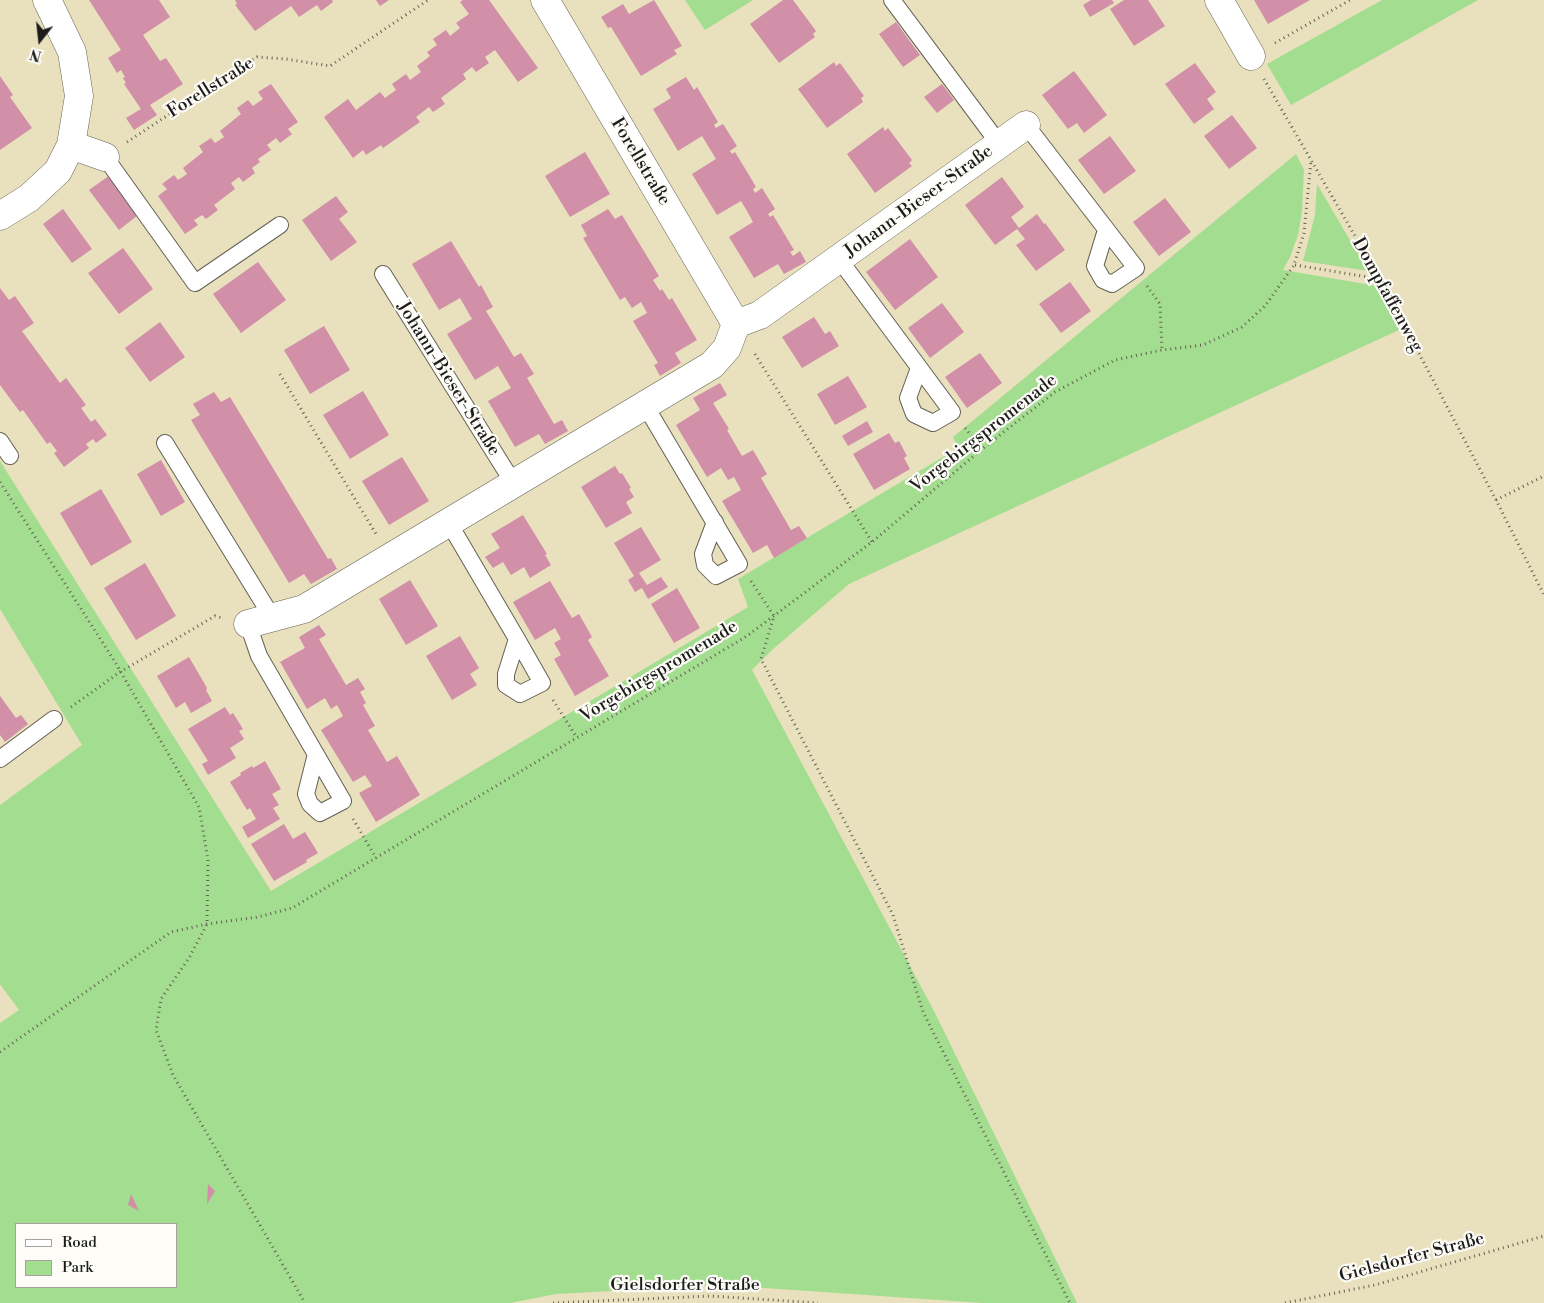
<!DOCTYPE html>
<html>
<head>
<meta charset="utf-8">
<style>
  body { margin:0 }
  #map { position:relative; width:1544px; height:1303px; overflow:hidden; background:#e9e0bd; font-family:"Libre Bodoni",serif }
  canvas { display:block }
  .legend { position:absolute; left:15px; top:1223px; width:162px; height:65px; box-sizing:border-box; background:#fdfcf7; border:1px solid #a3a29f; margin:0; padding:6px 9px; list-style:none; font-size:15px; color:#1c1c1c }
  .legend li { display:flex; align-items:center; gap:10px; height:25px }
  .legend b { width:25px; border:1px solid #a3a29f }
  .north { position:absolute; left:15px; top:15px; width:50px; height:50px; -webkit-text-stroke:4px #fdfcf7; paint-order:stroke; rotate:196deg; font-size:14px; font-weight:700; line-height:20px; text-align:center; color:#1c1c1c }
  .north::after { content:''; display:block; margin:auto; width:18px; height:22px; background:#1c1c1c; clip-path:polygon(50% 0,100% 100%,50% 72%,0 100%) }
</style>
</head>
<body>
<div id="map">
<canvas width="1544" height="1303"></canvas>
<ul class="legend">
<li><b style="height:6px;background:#fff"></b>Road</li>
<li><b style="height:14px;background:#a3dd90"></b>Park</li>
</ul>
<div class="north">N</div>
</div>
<script>
const g = document.querySelector('canvas').getContext('2d');
g.lineJoin = 'round';
function paint(path, color) {
  g.fillStyle = color;
  g.fill(path, 'evenodd');
}
function toPath(rows) {
  const path = new Path2D();
  for (const r of rows) {
    path.moveTo(r[0], r[1]);
    for (let i = 2; i < r.length; i += 2) path.lineTo(r[i], r[i + 1]);
  }
  return path;
}
function trace(path, color, width, dash) {
  g.strokeStyle = color;
  g.lineWidth = width;
  g.lineCap = dash ? 'butt' : 'round';
  g.setLineDash(dash || []);
  g.stroke(path);
}
function write(font, color, halo, rows, align = 'center') {
  g.font = font + ' "Libre Bodoni",serif';
  g.lineWidth = 4.5;
  g.setLineDash([]);
  g.textBaseline = 'middle';
  g.strokeStyle = halo;
  g.fillStyle = color;
  for (const [text, x, y, turn = 0] of rows) {
    g.save();
    g.translate(x, y);
    g.rotate((+turn || 0) * Math.PI / 180);
    g.textAlign = isNaN(turn) ? turn : align;
    if (halo) g.strokeText(text, 0, 0);
    g.fillText(text, 0, 0);
    g.restore();
  }
}
paint(toPath([
  [685,0,753,0,705,30],
  [1382,0,1478,0,1291,105,1267,64],
  [1296,154,1304,170,1302,211,1298,235,1290,257,1283,270,1377,286,1401,329,849,584,772,650,752,670,935,1013,1077,1303,982,1303,721,1285,556,1294,510,1303,0,1303,0,1023,19,1010,0,984,0,805,82,745,0,609,0,461,271,891,748,607,738,579,958,448,953,437],
  [16,1224,176,1224,176,1287,16,1287],
  [1317,184,1368,271,1303,261,1315,215]
]), '#a3dd90');
paint(toPath([
  [89,0,159,0,170,17,143,35,160,61,166,58,183,84,150,105,157,115,134,130,126,118,141,109,124,84,126,83,123,78,125,77,121,70,117,73,108,58,121,50],
  [235,0,332,0,333,2,321,11,317,5,299,17,291,6,255,31,235,5,237,4],
  [376,0,389,0,380,6],
  [463,0,489,0,538,68,518,82,495,50,485,57,489,63,476,72,472,67,463,74,466,79,441,98,445,104,433,112,429,107,416,117,420,122,383,148,381,145,366,155,363,150,353,158,324,117,348,99,356,110,380,92,385,98,396,90,392,84,406,74,410,80,421,72,417,66,430,56,427,52,437,45,433,39,446,30,450,36,460,28,456,23,469,14,460,2],
  [654,0,682,46,674,50,677,54,641,76,611,27,608,28,601,17,623,4,629,14],
  [783,0,793,0,816,31,813,34,815,37,779,63,750,24],
  [1091,0,1112,0,1114,3,1090,17,1083,5],
  [1124,0,1148,0,1165,26,1134,46,1110,9],
  [1254,0,1310,0,1268,24],
  [896,22,920,55,903,67,879,34],
  [834,62,836,66,840,63,864,96,861,98,863,102,827,128,798,89],
  [1195,63,1216,92,1207,99,1214,109,1194,124,1165,84],
  [1074,71,1107,115,1084,133,1077,123,1068,129,1042,95],
  [0,76,13,95,10,97,32,128,0,150],
  [686,77,694,90,697,87,718,122,714,125,716,128,723,124,737,146,730,151,732,154,735,152,746,170,756,187,753,189,755,193,762,188,775,209,768,214,770,217,773,215,794,250,790,252,793,256,800,251,806,262,784,274,778,264,754,278,729,237,753,222,747,211,741,201,717,215,692,174,716,159,702,136,678,151,653,109,671,98,666,89],
  [271,84,298,122,288,129,292,134,280,143,276,138,267,145,271,150,258,159,260,162,252,168,255,173,243,182,239,177,231,183,235,189,214,205,218,210,206,219,202,215,194,220,198,225,185,234,158,196,167,189,162,184,174,175,178,180,187,174,183,168,203,152,199,146,211,138,215,143,224,137,220,131,241,114,237,108,248,100,253,106,263,99,258,92],
  [942,84,954,100,937,113,924,97],
  [1232,115,1257,148,1229,169,1204,136],
  [883,127,885,131,888,128,912,160,909,163,912,166,875,193,847,154],
  [1110,136,1136,171,1104,194,1078,160],
  [585,152,610,194,570,217,545,176],
  [110,175,138,215,119,230,89,190],
  [1002,177,1024,207,1011,217,1019,228,1037,214,1044,224,1045,223,1065,250,1036,271,1016,245,1025,239,1017,229,995,245,965,205],
  [336,196,348,212,339,219,357,242,331,261,302,220],
  [1165,198,1191,232,1159,256,1133,222],
  [63,209,92,249,72,263,43,224],
  [608,209,615,219,622,215,659,276,653,280,660,291,662,289,669,300,672,298,697,340,675,353,681,363,660,376,654,365,658,363,633,321,647,313,641,302,632,308,625,297,620,300,583,238,587,236,581,225],
  [910,239,938,277,895,310,866,272],
  [451,241,479,287,481,285,493,307,486,311,514,357,521,353,534,374,527,378,554,424,562,420,568,431,545,444,539,434,515,447,488,401,511,388,498,366,475,380,447,334,472,319,460,298,439,310,412,264],
  [123,248,153,289,119,314,88,273],
  [258,262,286,300,241,333,213,294],
  [1070,282,1091,311,1061,333,1039,304],
  [0,288,9,300,15,296,34,323,22,331,60,383,66,378,86,405,81,408,91,422,95,419,107,435,96,443,93,439,86,444,89,448,64,467,54,453,57,451,50,442,47,444,23,410,20,412,0,385],
  [942,303,964,332,930,358,908,328],
  [814,317,825,334,830,331,839,346,802,368,782,337],
  [160,322,185,357,150,382,125,348],
  [324,326,350,370,310,394,284,350],
  [980,353,1002,383,967,408,945,377],
  [848,376,867,407,835,425,817,394],
  [720,383,727,395,713,403,729,429,727,430,742,456,753,450,767,474,761,478,791,530,799,526,807,538,774,558,767,545,753,553,722,501,741,490,734,477,728,480,721,468,707,477,676,425,700,410,693,398],
  [363,391,389,435,350,459,323,415],
  [214,392,221,402,230,397,328,559,331,558,337,569,311,584,304,574,289,583,191,420,200,415,193,404],
  [867,421,873,432,848,446,842,436],
  [889,433,895,443,899,441,907,456,904,458,910,469,874,490,853,454],
  [402,457,429,501,389,525,362,481],
  [161,460,185,502,161,516,137,474],
  [615,466,620,474,622,473,631,488,629,489,634,497,626,502,632,513,606,528,581,487],
  [101,489,132,542,91,566,60,513],
  [523,515,547,554,545,555,551,565,530,578,524,567,511,575,503,562,493,568,485,557,500,548,491,534],
  [641,527,661,560,639,573,647,585,661,577,668,587,648,599,642,588,635,592,628,580,634,576,614,543],
  [145,563,176,616,136,640,104,588],
  [410,580,438,626,406,645,379,599],
  [550,581,572,618,579,614,592,637,588,640,609,676,575,696,554,659,561,655,554,643,561,639,555,628,535,640,513,602],
  [677,588,700,628,674,643,651,604],
  [319,625,326,635,319,639,346,685,358,678,365,689,360,692,366,703,363,705,375,726,368,730,387,762,397,756,420,795,376,822,359,793,372,786,365,775,353,782,321,730,343,716,337,705,331,709,325,698,307,709,280,662,305,648,299,637],
  [460,636,479,668,470,674,477,685,452,700,426,656],
  [189,657,207,688,206,690,212,701,191,713,185,702,176,708,157,676],
  [0,696,16,718,21,715,28,724,5,742,0,735],
  [225,707,230,715,233,713,243,729,239,731,244,739,230,748,236,758,208,775,202,764,208,761,188,729],
  [265,761,281,789,272,794,279,805,273,808,280,819,248,838,242,827,256,819,250,808,247,810,230,782,241,775,240,773,252,766,253,768],
  [284,824,293,839,305,832,318,853,306,860,307,862,274,881,251,844],
  [208,1184,215,1191,207,1204],
  [131,1194,139,1211,128,1205]
]), '#d18fa8');
const service = toPath([
  [892,0,1000,145],
  [1026,125,1136,268,1112,284,1103,280,1095,266,1106,230],
  [105,157,195,283,280,225],
  [839,259,952,412,933,423,914,414,908,398,919,368],
  [383,274,514,484],
  [645,405,739,564,716,576,705,565,703,554,715,522],
  [0,441,10,456],
  [165,443,272,617],
  [449,523,517,639,542,683,520,694,506,685,506,674,517,639],
  [248,624,259,656,343,801,320,813,310,804,306,794,316,754],
  [0,759,54,719]
]);
const minor = toPath([
  [545,0,736,324],
  [1219,0,1251,56],
  [71,145,105,157],
  [0,216,29,198,58,171,71,145,79,96,72,52,47,0],
  [248,624,304,609,712,365,727,348,736,324,760,315,1026,125]
]);
trace(service, '#646154', 18);
trace(minor, '#646154', 29);
trace(toPath([
  [1275,43,1350,0],
  [1264,79,1380,279,1496,500,1544,595],
  [127,142,257,57,286,59,330,66,428,0],
  [1295,265,1380,279],
  [1147,286,1160,304,1162,350],
  [755,354,872,542],
  [280,374,376,534],
  [965,428,982,449],
  [0,482,115,662,199,807,208,860,207,924,189,958,161,999,156,1030,173,1075,305,1303],
  [1496,500,1544,476],
  [751,581,774,616,761,659,893,915,923,1012,1070,1303],
  [553,700,577,738],
  [71,707,120,672,215,616,223,618],
  [353,819,376,858],
  [0,1052,171,932,207,924,258,917,292,908,747,636,872,542,982,449,1055,392,1115,360,1162,350,1203,345,1242,327,1265,306,1294,265,1304,233,1311,161],
  [553,1303,711,1296,818,1303],
  [1285,1303,1375,1285,1544,1236]
]), '#646154', 3, [1, 4]);
trace(service, '#fff', 16);
trace(minor, '#fff', 28);
write('18px', '#1c1c1c', '#fdfcf7', [
  ["Forellstraße",211,88,-32],
  ["Forellstraße",640,162,59],
  ["Johann-Bieser-Straße",919,202,-36],
  ["Dompfaffenweg",1387,295,61],
  ["Johann-Bieser-Straße",448,379,58],
  ["Vorgebirgspromenade",984,434,-38],
  ["Vorgebirgspromenade",659,672,-31],
  ["Gielsdorfer Straße",1412,1258,-15],
  ["Gielsdorfer Straße",685,1286]
]);
</script>
</body>
</html>
